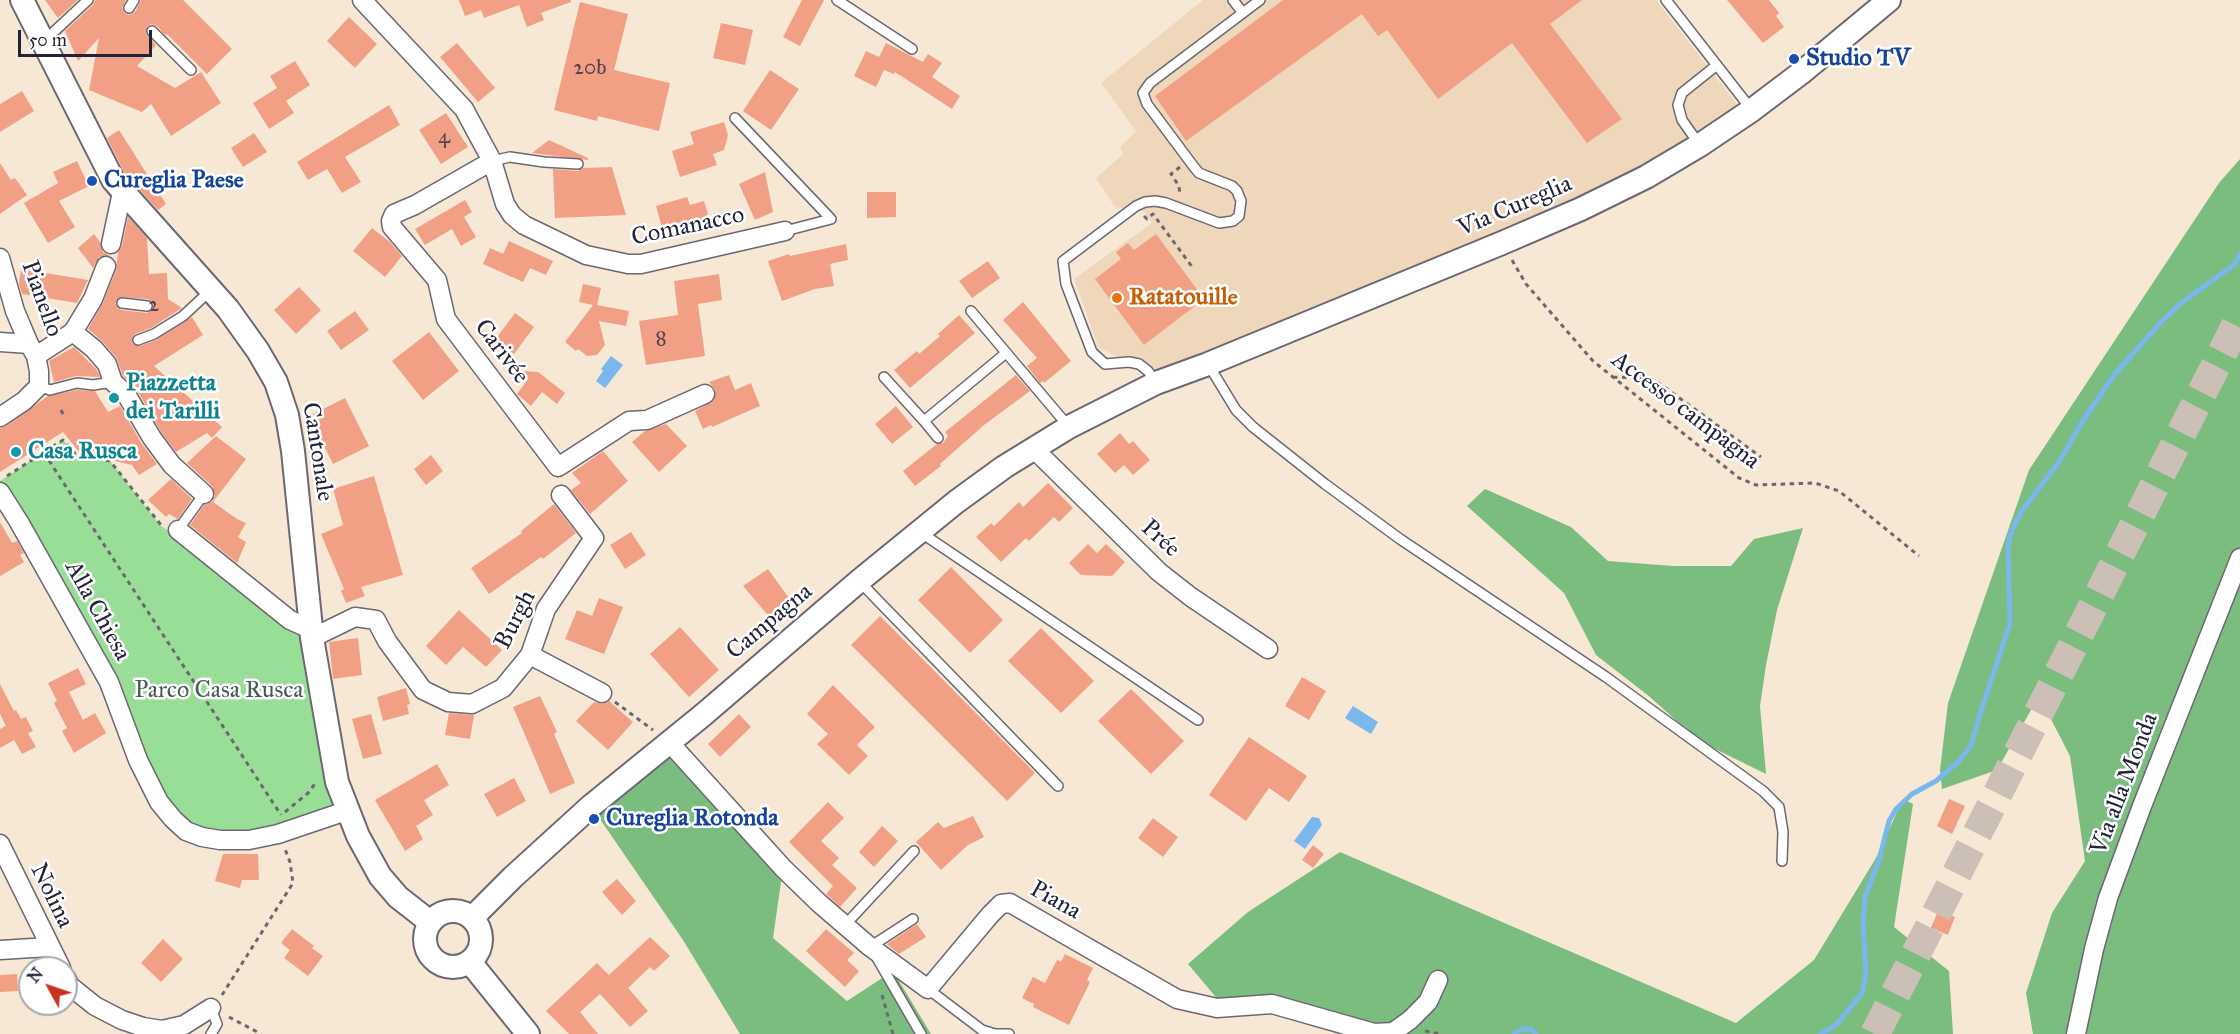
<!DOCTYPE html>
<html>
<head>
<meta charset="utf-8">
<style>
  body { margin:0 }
  #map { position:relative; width:2240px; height:1034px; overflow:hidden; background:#f6e8d5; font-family:"IM FELL Great Primer",serif }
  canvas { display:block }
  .north { position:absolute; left:18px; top:956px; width:60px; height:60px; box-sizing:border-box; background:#fff; border:2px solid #a7a7b1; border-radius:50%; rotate:310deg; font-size:16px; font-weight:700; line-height:24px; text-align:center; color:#22223b }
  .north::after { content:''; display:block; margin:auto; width:21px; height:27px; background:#c8321e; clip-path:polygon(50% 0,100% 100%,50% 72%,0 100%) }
  .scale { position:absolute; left:18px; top:30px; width:134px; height:27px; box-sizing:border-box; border:3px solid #22223b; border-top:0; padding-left:8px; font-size:18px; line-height:21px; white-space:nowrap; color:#22223b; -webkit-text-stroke:4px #fff; paint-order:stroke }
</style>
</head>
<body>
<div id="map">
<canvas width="2240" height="1034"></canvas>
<div class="north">N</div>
<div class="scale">50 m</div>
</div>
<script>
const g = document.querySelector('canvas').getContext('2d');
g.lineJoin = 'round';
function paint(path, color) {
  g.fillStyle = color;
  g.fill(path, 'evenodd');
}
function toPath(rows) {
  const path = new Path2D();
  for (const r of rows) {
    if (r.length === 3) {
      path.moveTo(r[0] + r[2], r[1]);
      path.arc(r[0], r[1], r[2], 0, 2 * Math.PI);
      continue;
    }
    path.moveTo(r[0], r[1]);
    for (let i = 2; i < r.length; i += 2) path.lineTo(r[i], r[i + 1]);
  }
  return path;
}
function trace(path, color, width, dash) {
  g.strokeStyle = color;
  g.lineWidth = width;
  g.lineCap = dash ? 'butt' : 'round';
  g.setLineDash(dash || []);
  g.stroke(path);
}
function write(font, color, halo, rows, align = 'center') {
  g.font = font + ' "IM FELL Great Primer",serif';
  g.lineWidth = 5;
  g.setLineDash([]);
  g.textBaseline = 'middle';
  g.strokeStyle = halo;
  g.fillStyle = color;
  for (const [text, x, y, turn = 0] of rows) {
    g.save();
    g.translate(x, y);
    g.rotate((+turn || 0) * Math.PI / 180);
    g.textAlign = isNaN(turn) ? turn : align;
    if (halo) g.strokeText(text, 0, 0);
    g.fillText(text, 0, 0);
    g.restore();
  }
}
paint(toPath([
  [1203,0,1656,0,1742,111,1570,204,1289,316,1156,383,1135,358,1117,357,1098,346,1074,279,1152,223,1144,211,1115,207,1096,178,1123,154,1120,147,1136,131,1101,83]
]), '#eed7bb');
paint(toPath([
  [63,440,78,456,110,461,160,525,310,629,346,811,220,840,173,819,109,682,0,492,0,481]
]), '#99de96');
paint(toPath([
  [2240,159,2240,1034,2033,1034,2026,993,2052,913,2085,861,2070,756,2039,696,1997,770,1942,789,1940,770,1948,703,2029,470,2219,183],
  [1485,489,1571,527,1608,561,1673,566,1731,566,1754,539,1803,528,1777,610,1766,665,1760,706,1766,774,1699,741,1650,697,1596,655,1564,593,1467,506],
  [669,742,783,868,773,938,847,1001,893,971,931,1034,740,1034,683,940,591,806],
  [1903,799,1913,804,1894,927,1949,971,1953,1034,1340,1034,1344,1024,1220,1002,1188,964,1248,912,1340,852,1736,1023,1814,960,1876,858]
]), '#7abd7f');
paint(toPath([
  [611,356,623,365,605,388,596,381,603,371,601,369],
  [1353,706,1378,722,1371,734,1345,718],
  [1312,817,1319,818,1322,825,1305,849,1294,841]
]), '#7ab7ed');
trace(toPath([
  [1514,1034,1522,1029,1531,1029,1536,1034],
  [1821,1034,1837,1024,1862,993,1866,974,1863,924,1865,897,1879,860,1889,821,1896,809,1912,794,1936,781,1959,761,1971,746,1981,711,2010,623,2008,549,2010,535,2021,512,2059,462,2082,422,2114,375,2162,321,2181,303,2235,264,2240,254]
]), '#7ab7ed', 5);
paint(toPath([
  [45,0,78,0,58,18],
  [95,0,126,0,122,8,125,13,129,15,135,12,141,0,183,0,232,49,207,74,167,34,165,35,157,26,151,24,147,27,146,33,156,45,137,66,175,88,201,72,221,103,171,136,151,104,142,112,89,90,99,38,78,61,65,31,93,5],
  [459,0,571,0,571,2,541,13,544,20,527,27,519,5,484,18,481,10,465,16],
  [802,0,824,0,800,46,783,37],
  [1283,0,1582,0,1550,24,1622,119,1587,143,1512,43,1438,99,1387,30,1378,36,1362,14,1186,141,1155,96],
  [1727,0,1769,0,1779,13,1776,16,1784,27,1763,43],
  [580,2,628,14,614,70,670,83,659,131,598,116,597,121,554,110],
  [349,17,377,44,355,68,327,41],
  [721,23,753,30,745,65,713,58],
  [457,43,495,88,478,102,440,57],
  [886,43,923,62,928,54,942,63,932,77,960,96,952,109,895,72,894,74,884,70,876,87,854,76,866,51,879,57],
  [295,61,310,85,286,101,294,113,269,129,253,103,277,88,270,76],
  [770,70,799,89,771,130,743,111],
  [22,91,34,111,0,132,0,104],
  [389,105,400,125,345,157,361,182,342,193,327,169,308,180,297,162],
  [446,113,468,147,441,164,419,130],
  [724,122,728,135,724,150,713,154,717,165,680,177,672,151,694,144,690,132],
  [119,130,166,204,158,210,124,172,107,138],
  [254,133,267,152,243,167,231,148],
  [549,140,588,158,588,160,532,153],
  [77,161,89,186,59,201,75,227,48,243,24,203,58,183,53,172],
  [0,163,11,180,15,178,27,195,0,214],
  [612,167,626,215,555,218,553,169,578,171,583,168],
  [765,172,773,212,755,220,739,184],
  [867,192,896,192,896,217,867,218],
  [687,197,690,205,704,201,712,228,686,235,684,228,664,235,656,206],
  [465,200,472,212,464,217,476,237,461,246,452,229,425,245,415,229],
  [128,217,147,238,149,274,167,273,168,299,182,308,151,328,135,334,132,338,132,343,140,346,156,340,192,317,203,335,154,366,222,427,212,438,207,433,176,452,161,432,136,388,123,376,116,357,102,341,88,329,103,303,116,270,118,253,122,246],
  [120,297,148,299,153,303,154,307,147,313,121,310,115,303],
  [372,228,390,242,402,256,385,277,353,251],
  [94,234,100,242,103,252,110,256,99,257,93,268,78,248],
  [1156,234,1204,299,1144,345,1095,279,1121,259,1116,252,1128,243,1134,250],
  [509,241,553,261,546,275,530,268,523,282,483,264,490,248,503,254],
  [846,244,848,260,830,264,834,286,815,289,782,301,768,261,789,254,790,256],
  [988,261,1000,278,972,298,959,281],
  [21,269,82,279,88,280,77,303,22,294,19,284],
  [719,274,722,300,698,304,705,356,646,365,639,321,678,315,674,281],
  [583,284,601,288,597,305,629,311,626,326,599,321,605,345,597,355,587,356,578,349,576,351,565,342,593,305,579,302],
  [299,287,321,310,296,334,274,310],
  [1023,302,1071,361,1044,383,1043,381,1040,383,1027,366,1037,358,1003,320],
  [355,311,369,330,341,350,327,331],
  [515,313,534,327,514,354,495,340],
  [959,315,975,333,910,388,894,370,917,351,919,354,940,336,938,334],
  [429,332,459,371,423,400,392,361],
  [74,347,97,370,100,377,76,376,54,382,49,361],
  [524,371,538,372,565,393,557,404,542,392,531,406,517,394,528,379],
  [729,375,735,390,751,383,760,406,712,427,711,425,703,429,695,411,714,400,715,390,709,382],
  [1016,375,1030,391,984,425,940,464,941,466,915,486,903,471,937,444,943,443,948,436,945,432],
  [77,390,95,391,108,412,120,406,142,444,157,464,139,475,132,465,80,453,63,432,0,472,0,428,6,426,48,396],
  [345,398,369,446,333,464,309,416],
  [896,406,913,427,892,444,875,424],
  [666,424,687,446,659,472,632,442,645,431],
  [1120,433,1129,444,1133,441,1150,460,1133,475,1124,465,1115,473,1097,454],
  [216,436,246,459,213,502,237,519,246,523,238,537,246,542,237,563,190,525,204,505,212,502,215,496,212,486,187,463],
  [603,451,628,481,590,514,571,490,581,483,572,473],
  [431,455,443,471,426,485,414,469],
  [374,476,403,575,361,587,365,596,346,603,341,591,344,589,321,534,343,525,333,489],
  [171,479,192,499,178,519,169,514,166,517,148,500],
  [1048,483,1073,508,1059,522,1054,517,1029,541,1026,538,1001,562,976,537,991,523,994,526,1019,502,1023,507],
  [554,504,576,533,543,559,541,557,489,594,471,568,522,533,521,531],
  [0,522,12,543,17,541,24,553,20,555,24,562,0,576],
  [631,532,646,555,625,569,610,545],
  [1088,544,1097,553,1106,544,1125,562,1112,576,1081,575,1069,563],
  [951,567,1003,620,970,653,918,600],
  [768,569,794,605,773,621,743,586],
  [599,598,623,607,604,654,565,639,577,610,592,616],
  [459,610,502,650,486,667,463,647,446,665,426,646],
  [880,616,1035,773,1007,801,851,645],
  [680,627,719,670,689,697,650,654],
  [1041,628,1094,681,1061,713,1008,661],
  [358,638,362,675,333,679,329,642],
  [78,668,86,684,69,692,83,720,95,713,106,733,74,753,62,731,67,728,54,703,57,701,48,683],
  [1302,677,1326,691,1309,720,1285,706],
  [0,684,14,711,16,710,21,719,26,717,33,731,28,733,36,747,22,754,14,740,0,748,0,729,6,726,0,714],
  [833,685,875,727,857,745,868,756,849,775,817,744,828,734,807,714],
  [406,688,410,704,407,705,409,714,383,721,377,697],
  [1131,689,1184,741,1151,774,1098,721],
  [540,696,557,732,554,734,575,783,550,794,513,707],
  [609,701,633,722,608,750,576,721,594,702,602,704],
  [449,713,474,715,470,739,445,735],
  [371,714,382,754,363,759,352,719],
  [739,714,751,727,720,757,708,744],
  [1249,737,1307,776,1289,802,1269,788,1246,821,1209,795],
  [437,764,449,785,424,800,433,815,416,826,423,839,405,851,375,800],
  [514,778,526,801,497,817,484,794],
  [1949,799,1965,806,1952,834,1937,826],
  [828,802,844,818,821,841,839,858,832,865,857,888,840,907,826,894,833,886,789,842],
  [973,816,984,837,968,845,941,870,916,842,938,822,944,828],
  [1153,818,1178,837,1163,857,1138,838],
  [882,826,898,841,874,867,859,852],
  [1313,845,1324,854,1313,868,1302,860],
  [223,854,258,854,259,880,242,880,240,888,215,881],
  [617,879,636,901,622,915,602,892],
  [1938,911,1955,917,1948,935,1931,928],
  [917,924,926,937,899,954,889,946,887,944],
  [292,929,314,946,312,948,323,956,308,976,284,958,290,950,281,943],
  [826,929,854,953,847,960,859,971,845,987,806,951],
  [650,937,670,956,654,971,650,967,628,988,648,1011,630,1027,600,994,580,1012,598,1034,569,1034,546,1011,597,963,609,975],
  [163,939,183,959,161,982,141,963],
  [1065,954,1093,968,1087,980,1090,982,1069,1025,1033,1007,1034,1004,1022,998,1033,977,1045,983,1057,960,1061,962],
  [17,974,18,991,0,992,0,975]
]), '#f1a085');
trace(toPath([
  [1875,1034,2240,318]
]), '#ccc0b6', 30, [30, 15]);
const service = toPath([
  [837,0,912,49],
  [1233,0,1243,13],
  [1666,0,1751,109],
  [129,8,134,0],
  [152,31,191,70],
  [44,41,88,0],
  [735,118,831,219,785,231],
  [1699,144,1682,120,1678,105,1682,93,1717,65],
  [492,161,510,157,544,162,578,164],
  [122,303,147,306],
  [971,311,1069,427],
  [138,340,154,334,183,316,212,289],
  [1208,364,1236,410,1253,427,1325,484,1400,539,1606,677,1763,791,1779,807,1783,832,1782,861],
  [884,377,924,421],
  [1156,383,1148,371,1139,364,1129,362,1105,364,1092,352,1066,284,1063,261,1136,206,1145,202,1155,201,1166,203,1219,223,1233,221,1239,216,1241,201,1237,191,1232,186,1199,173,1194,167,1147,104,1143,93,1150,83,1260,0],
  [39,386,50,390,77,383,93,385,113,382],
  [938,438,924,421,1006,353],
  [178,530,204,494],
  [920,532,1198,720],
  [859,581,1058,786],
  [845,925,914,851],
  [870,947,913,919],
  [877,958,921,1034],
  [928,989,982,1030,995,1034,1009,1034],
  [211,1034,217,1024,211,1008]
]);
const minor = toPath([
  [362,0,464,109,492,161,505,204,512,215,524,225,586,255,628,264,641,264,785,231],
  [492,161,415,205,394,214,391,221,392,227,437,280,446,319,558,467,629,421,647,420,705,394],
  [111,244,122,192],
  [0,258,15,311,29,344,36,356,39,371,39,386,24,401,0,417],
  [73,332,94,349,107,364,113,382,126,394,152,438,172,465,204,494],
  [0,342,29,344],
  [36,356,73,332,93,299,106,266],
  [1033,448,1159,572,1191,597,1268,649],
  [0,492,19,522,109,682,138,760,159,802,173,819,186,831,202,837,220,840,249,840,278,834,346,811],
  [178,530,290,620,310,629],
  [312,638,355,617,376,620,387,641,423,690,448,702,472,704,503,688,530,655,546,609,594,538,561,495],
  [530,655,602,693],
  [669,742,783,868,819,903,869,946,928,989,990,915,1001,904,1010,903,1177,999,1217,1008,1272,1004,1374,1033,1393,1032,1410,1020,1428,1002,1438,980],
  [0,844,61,968],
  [0,950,49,947],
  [66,978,70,986,95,1006,122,1020,143,1027,162,1030,184,1025,211,1008],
  [2076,1034,2094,949,2108,898,2142,806,2240,558]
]);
const tertiary = toPath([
  [22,0,113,180,228,309,258,351,276,382,287,415,293,451,312,638,337,782,358,836,380,876,398,897,430,922],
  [453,939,28],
  [472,918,513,877,591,806,703,715,859,581,956,502,1004,467,1069,427,1156,383,1208,364,1502,243,1581,209,1646,177,1700,145,1752,110,1801,73,1889,0],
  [470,962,528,1034]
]);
trace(service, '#6c6771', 12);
trace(minor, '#6c6771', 21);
trace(tertiary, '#6c6771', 26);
trace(toPath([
  [1180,167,1171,174,1179,186,1180,196],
  [1144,216,1147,219,1153,214,1193,268],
  [1512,260,1526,284,1593,361,1739,478,1756,485,1815,483,1839,491,1919,556],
  [1613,377,1647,378,1656,381,1761,457],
  [61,410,65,418],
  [44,453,281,815],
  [7,476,63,440,77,456,110,461,161,525],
  [615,702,653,730],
  [285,812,308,793,314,785,315,781],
  [222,995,293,883,290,862,285,849],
  [882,995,893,1034],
  [229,1017,261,1034],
  [1425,1031,1441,1034]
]), '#6c6771', 3, [4.5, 4.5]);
trace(service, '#fff', 9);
trace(minor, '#fff', 18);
trace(tertiary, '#fff', 22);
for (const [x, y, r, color] of [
  [1794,59,6,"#1a4fb4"],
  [92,181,6,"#1a4fb4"],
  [1117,298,6,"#e8710a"],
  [114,398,6,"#0f9aa8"],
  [16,452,6,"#0f9aa8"],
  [594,819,6,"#1a4fb4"]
]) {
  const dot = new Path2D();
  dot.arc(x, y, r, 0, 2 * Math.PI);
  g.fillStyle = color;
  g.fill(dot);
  trace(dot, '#fff', 2);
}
write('21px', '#56424e', null, [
  ["20b",590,69],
  ["4",444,138],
  ["2",154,306],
  ["8",661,340]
]);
write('bold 24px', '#164399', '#fff', [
  ["Studio TV",1806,59],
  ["Cureglia Paese",104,181],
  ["Cureglia Rotonda",606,819]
], 'left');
write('24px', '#22223b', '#fff', [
  ["Via Cureglia",1515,207,-23],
  ["Comanacco",688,227,-12],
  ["Pianello",41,299,70],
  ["Carivée",501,352,53],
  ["Accesso campagna",1685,411,37],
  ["Cantonale",317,452,81],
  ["Prée",1160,539,42],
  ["Alla Chiesa",97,611,61],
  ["Burgh",516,620,-63],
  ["Campagna",770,622,-40],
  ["Via alla Monda",2125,784,-69],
  ["Nolina",51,896,64],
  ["Piana",1055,901,29]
]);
write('bold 24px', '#c56008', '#fff', [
  ["Ratatouille",1129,298]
], 'left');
write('bold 24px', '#0d838f', '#fff', [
  ["Piazzetta",126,384],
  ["dei Tarilli",126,412],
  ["Casa Rusca",28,452]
], 'left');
write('24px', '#465a56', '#fff', [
  ["Parco Casa Rusca",219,691]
]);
</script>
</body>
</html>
